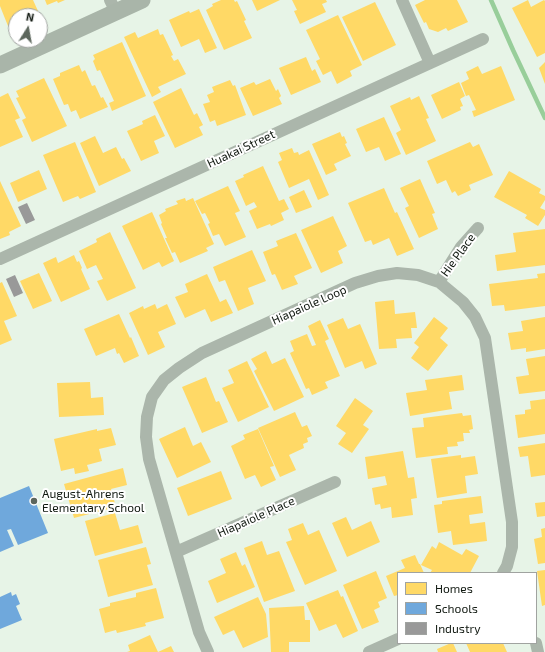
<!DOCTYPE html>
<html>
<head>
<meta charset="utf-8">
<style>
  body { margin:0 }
  #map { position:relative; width:545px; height:652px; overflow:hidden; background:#e7f4e7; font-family:"Exo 2",sans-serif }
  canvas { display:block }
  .legend { position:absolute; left:397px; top:572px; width:140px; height:72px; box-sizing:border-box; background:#fff; border:1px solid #a0a3a0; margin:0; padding:5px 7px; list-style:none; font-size:12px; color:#111911 }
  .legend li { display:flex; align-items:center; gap:8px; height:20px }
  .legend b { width:20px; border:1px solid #a0a3a0 }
  .north { position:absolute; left:8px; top:8px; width:40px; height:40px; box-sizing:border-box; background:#fff; border:1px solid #a0a3a0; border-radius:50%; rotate:11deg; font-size:11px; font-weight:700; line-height:16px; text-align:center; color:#111911 }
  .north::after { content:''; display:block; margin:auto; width:14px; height:18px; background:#5c665c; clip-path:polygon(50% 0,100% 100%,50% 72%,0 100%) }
</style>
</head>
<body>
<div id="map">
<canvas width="545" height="652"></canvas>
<ul class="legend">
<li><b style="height:11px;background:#ffd966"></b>Homes</li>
<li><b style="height:11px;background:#6fa8dc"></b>Schools</li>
<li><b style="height:11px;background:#999"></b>Industry</li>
</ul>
<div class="north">N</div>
</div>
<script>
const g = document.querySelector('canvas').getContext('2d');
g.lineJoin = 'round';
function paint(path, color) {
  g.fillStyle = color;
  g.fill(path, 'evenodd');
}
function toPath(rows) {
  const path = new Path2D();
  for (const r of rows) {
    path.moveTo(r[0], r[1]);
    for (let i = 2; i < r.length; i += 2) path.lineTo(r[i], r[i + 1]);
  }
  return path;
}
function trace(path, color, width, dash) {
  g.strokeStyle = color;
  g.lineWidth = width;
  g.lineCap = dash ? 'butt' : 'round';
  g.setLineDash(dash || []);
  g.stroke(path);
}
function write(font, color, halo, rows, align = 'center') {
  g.font = font + ' "Exo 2",sans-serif';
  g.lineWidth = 4;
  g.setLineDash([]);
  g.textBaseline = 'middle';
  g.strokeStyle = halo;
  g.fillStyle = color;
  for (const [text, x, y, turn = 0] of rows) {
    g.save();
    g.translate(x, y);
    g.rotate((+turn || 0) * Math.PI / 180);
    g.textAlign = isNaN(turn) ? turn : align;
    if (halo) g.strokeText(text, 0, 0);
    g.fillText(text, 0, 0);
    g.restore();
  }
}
paint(toPath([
  [0,0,33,0,38,11,29,15,30,16,16,16,16,23,8,26,0,6],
  [45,0,65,0,58,3,57,1,47,5],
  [221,0,234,0,235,2,237,1,246,20,244,21,252,38,224,50,206,10,213,6,212,4],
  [252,0,280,0,257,11],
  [292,0,326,0,327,2,322,4,326,12,300,24,294,11,297,10],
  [425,0,457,0,468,22,448,31,446,28,438,32,429,29,426,22,424,23,415,5],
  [528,0,531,7,544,0,545,1,545,53,537,57,512,8],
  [375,2,396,45,363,61,342,17],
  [199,9,217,48,205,53,199,39,181,47,169,20,189,11,190,13],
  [338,15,362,65,350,71,352,76,337,84,331,71,323,75,316,61,320,59,306,30],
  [158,29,160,35,163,34,173,55,171,56,174,61,178,59,186,74,158,87,161,92,152,97,124,37,135,32,138,38],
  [122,42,146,96,112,111,109,103,114,101,100,70,97,71,93,61,95,59,93,55],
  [306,57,312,71,315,69,321,82,291,95,279,68],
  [545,62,545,84,539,68],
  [79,65,82,72,85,70,92,86,95,85,101,98,103,97,108,107,80,119,76,110,71,112,68,104,64,105,53,79,60,76,60,73],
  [478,66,482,74,501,66,515,100,474,117,472,111,476,110,469,95,466,96,461,83,469,79,466,72],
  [44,78,67,126,32,142,22,120,26,118,16,98,19,97,16,91],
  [270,79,276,91,278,89,281,96,279,98,282,104,253,116,240,88,254,82,256,85],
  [230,80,233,86,235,85,246,115,217,126,215,120,210,122,203,104,210,102,207,95,214,92,212,87],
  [459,82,465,96,460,99,463,106,460,107,461,110,442,119,431,95],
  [181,88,194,115,197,113,203,125,199,127,203,135,175,148,153,102],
  [8,93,20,118,15,120,23,137,0,147,0,97],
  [419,96,429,118,426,119,436,141,406,155,396,133,401,130,390,106,410,97,411,100],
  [155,115,165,136,154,141,159,153,141,161,127,131,143,124,142,121],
  [384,117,401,154,385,161,379,147,366,152,356,129],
  [340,132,342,137,344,136,347,143,345,144,351,156,334,164,337,170,326,175,312,144],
  [95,136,103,153,116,147,122,159,124,158,131,171,99,186,80,143],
  [75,142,96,192,80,199,78,196,63,202,43,155],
  [470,142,473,147,479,144,493,175,469,185,471,190,458,196,455,191,452,193,446,180,437,184,427,161],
  [292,148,294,153,298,152,299,155,309,150,329,195,318,200,309,179,289,188,278,162,282,160,279,153],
  [263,166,279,201,284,199,289,209,281,213,284,220,271,226,270,224,257,229,249,211,257,207,254,202,246,206,235,181,244,177,243,175],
  [39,170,47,189,18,202,10,183],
  [509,171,541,189,539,193,545,196,545,200,540,208,545,210,545,215,538,226,525,218,527,215,494,197],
  [420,179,435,213,432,214,438,229,419,238,405,208,409,206,400,188],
  [0,181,21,226,9,232,10,235,0,239],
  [228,186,240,211,235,213,246,237,225,246,219,234,213,236,208,224,210,223,205,213,202,214,195,201],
  [384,188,395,213,397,212,414,249,397,256,389,238,373,245,371,240,365,242,348,203],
  [304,190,312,207,296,213,289,197],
  [185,198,186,201,193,198,214,244,206,248,208,251,180,263,175,252,172,253,165,238,167,238,161,224,162,223,159,215,166,211,165,209,178,204,176,201],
  [152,212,174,261,162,267,159,262,143,270,122,226],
  [333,216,347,246,338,251,343,263,321,273,301,230],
  [545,229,545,265,497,271,495,255,516,252,513,233],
  [110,232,136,288,107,301,97,281,103,279,96,265,87,269,79,251,97,242,96,239],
  [296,233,312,268,294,276,298,284,282,290,275,274,272,275,263,252,278,246,276,241],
  [252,250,266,281,248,288,254,304,238,311,225,280,219,282,213,267],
  [74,255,77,262,79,261,82,268,81,269,90,289,61,302,43,263,56,257,58,263],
  [39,273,52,301,33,309,20,281],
  [545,273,545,306,505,311,504,305,492,306,489,284,538,278,537,274],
  [207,274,220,302,226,299,233,313,211,322,205,309,185,318,175,297,188,292,185,284],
  [2,282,17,316,4,321,12,340,0,345,0,283],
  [394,300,395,314,415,312,417,328,411,328,412,338,396,339,397,348,379,349,375,302],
  [155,304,157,309,167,304,176,324,158,332,165,347,148,355,129,313,143,306,144,309],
  [119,314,130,338,131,337,139,356,124,363,119,353,117,354,115,348,96,356,84,329],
  [434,317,448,328,440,338,448,345,428,371,411,358,419,347,414,343],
  [545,317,545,349,526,352,526,348,511,350,508,333,523,331,521,321],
  [343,318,348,329,360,324,377,364,365,369,362,361,345,368,327,325],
  [320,320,329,339,325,341,340,376,325,382,328,388,312,395,309,388,306,389,290,353,294,351,290,341,307,334,312,346,316,345,308,326],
  [266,351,272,364,285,358,304,397,274,411,254,371,257,369,251,359],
  [545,356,545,391,519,394,516,377,529,375,526,359],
  [247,361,269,407,238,422,222,388,234,383,228,370],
  [462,375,464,390,449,392,452,409,410,416,406,393,427,390,425,380],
  [206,377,216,402,219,401,228,422,202,433,182,387],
  [90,382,91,398,103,397,104,415,59,417,57,383],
  [355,398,373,411,363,425,369,429,352,453,338,444,346,433,336,426],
  [545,399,545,434,518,438,515,415,525,414,525,410,531,409,530,401],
  [295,412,302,427,307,425,312,436,307,438,308,442,303,444,304,448,289,455,296,470,280,477,258,428],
  [462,413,463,416,471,415,473,429,469,430,470,433,463,433,464,441,457,442,458,446,447,447,448,454,416,458,412,428,424,427,423,418],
  [185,427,193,446,201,442,211,462,177,478,159,439],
  [111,428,116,445,99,449,102,461,87,465,89,471,75,474,74,468,61,471,54,439,97,429,97,431],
  [258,429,274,466,270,467,276,480,261,487,255,475,245,479,231,446,245,439,243,435],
  [545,443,545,475,531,477,528,456,520,457,518,447],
  [403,451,408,478,414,477,417,498,411,499,413,515,392,518,391,507,381,509,380,504,375,505,372,488,387,485,385,476,368,479,365,457],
  [461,455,461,458,475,456,478,474,465,476,467,493,437,498,431,459],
  [123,468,127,485,111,489,116,507,74,518,64,484],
  [221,471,232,499,188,516,177,488],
  [481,496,483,513,469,515,470,524,485,522,487,541,453,545,451,531,438,533,434,505,442,504,442,501],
  [545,502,545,516,537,517,535,503],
  [115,513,120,530,138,525,143,543,95,556,85,521],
  [346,517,352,530,371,521,380,542,347,557,332,523],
  [303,523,308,535,319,530,337,571,305,585,286,542,292,540,288,529],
  [545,528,545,563,538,564,534,539,542,537,541,529],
  [262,541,267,555,279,551,295,591,264,602,244,548],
  [439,542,462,555,466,549,479,556,470,573,430,573,432,570,421,565,432,546,436,549],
  [146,547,151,564,147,565,153,585,108,597,98,560],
  [236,552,242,566,245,564,255,587,217,603,208,581,226,573,220,559],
  [415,555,419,564,420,564,424,573,398,573,398,595,394,596,386,576,405,568,401,560],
  [545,570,545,605,542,606,537,571],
  [376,571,387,598,378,602,380,607,374,610,379,622,362,629,343,585],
  [156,588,164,618,145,623,146,626,117,633,116,630,105,633,99,609,110,606,110,603,136,597,136,593],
  [338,590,341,597,343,596,358,631,343,638,336,624,319,631,306,603],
  [258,597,266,614,268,637,243,648,234,630,223,635,214,617],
  [304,606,305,620,310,620,310,642,289,642,289,652,271,652,269,608],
  [150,635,158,652,127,652,130,651,128,645],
  [451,643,453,643,457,652,438,652,437,649],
  [466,643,503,643,507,652,470,652],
  [171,646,174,652,158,652]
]), '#ffd966');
paint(toPath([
  [29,486,48,533,18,545,11,529,7,530,14,546,0,552,0,498],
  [11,592,12,596,16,594,20,604,16,606,22,620,0,629,0,597]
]), '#6fa8dc');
paint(toPath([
  [27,203,35,220,26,224,18,207],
  [15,275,23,293,14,297,6,279]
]), '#999');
trace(toPath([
  [491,0,513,50,545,118]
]), '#98ce9a', 4.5);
trace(toPath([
  [110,0,116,12],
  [402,0,430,63],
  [0,259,483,39],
  [439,282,461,247,478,228],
  [176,552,335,482],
  [536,643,538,652],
  [208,652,199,632,149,459,146,437,147,417,152,397,164,380,179,368,202,353,355,283,378,276,397,273,418,275,439,282,463,302,475,317,485,338,512,522,512,547,507,566,503,573],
  [369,652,398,639]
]), '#abb6ab', 12);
trace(toPath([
  [0,65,142,0]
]), '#a9b5a9', 17);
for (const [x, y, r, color] of [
  [34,501,4,"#5c665c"]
]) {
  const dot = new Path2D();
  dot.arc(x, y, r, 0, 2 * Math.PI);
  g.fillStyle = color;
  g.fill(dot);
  trace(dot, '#fff', 1.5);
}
write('12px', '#111911', '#fff', [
  ["Huakai Street",241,149,-25],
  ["Hie Place",458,255,-54],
  ["Hiapaiole Loop",309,305,-24],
  ["Hiapaiole Place",256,517,-24]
]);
write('12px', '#111911', '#fff', [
  ["August-Ahrens",42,494],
  ["Elementary School",42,508]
], 'left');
</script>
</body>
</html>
